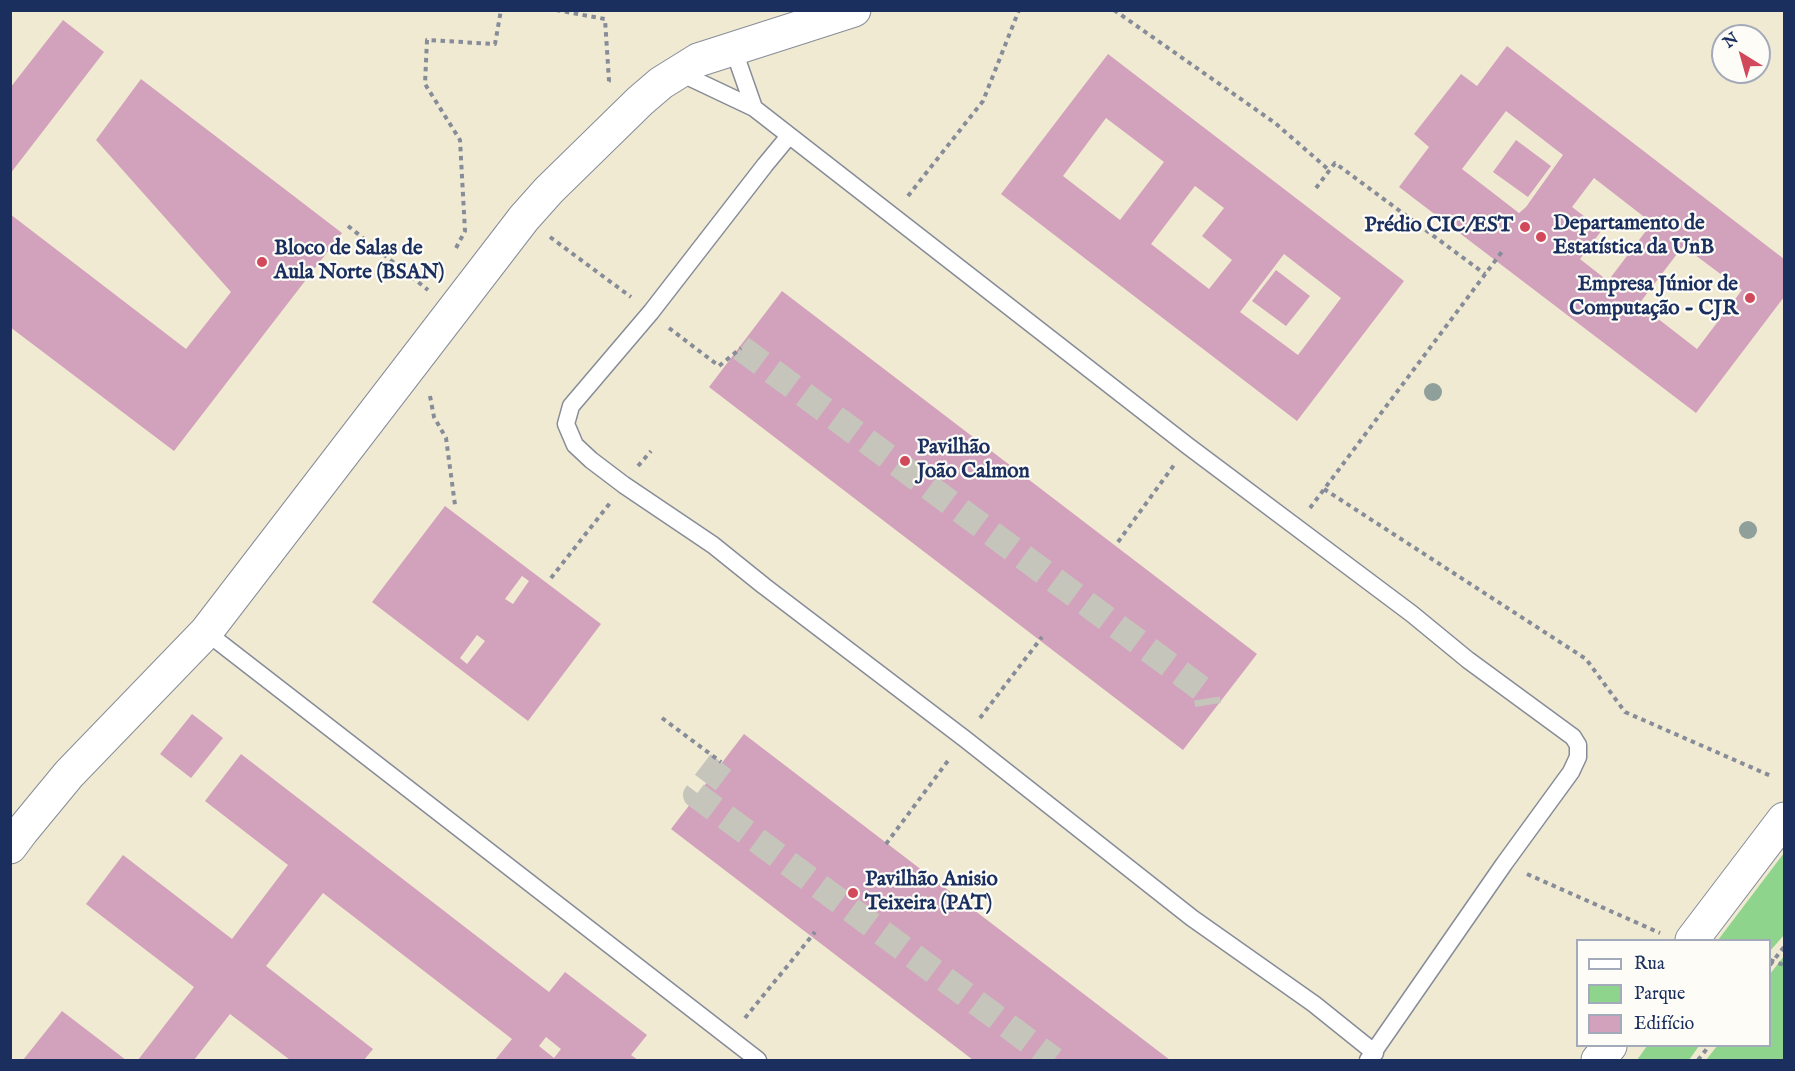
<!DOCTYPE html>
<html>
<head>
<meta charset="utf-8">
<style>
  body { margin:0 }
  #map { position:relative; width:1795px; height:1071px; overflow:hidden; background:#f1ead3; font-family:"IM FELL English",serif }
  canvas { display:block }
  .frame { position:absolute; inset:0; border:12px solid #1b2f5e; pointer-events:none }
  .legend { position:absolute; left:1576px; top:939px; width:195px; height:108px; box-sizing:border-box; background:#fdfcf7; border:2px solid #a3aaba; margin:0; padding:8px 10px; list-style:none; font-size:18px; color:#1b2f5e }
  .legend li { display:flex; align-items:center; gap:12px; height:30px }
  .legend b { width:30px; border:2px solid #a3aaba }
  .north { position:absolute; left:1711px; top:24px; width:60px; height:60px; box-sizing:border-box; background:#fdfcf7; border:2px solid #a3aaba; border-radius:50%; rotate:323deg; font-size:16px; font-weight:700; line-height:24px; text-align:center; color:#1b2f5e }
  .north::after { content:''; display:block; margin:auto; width:21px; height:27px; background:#d1495b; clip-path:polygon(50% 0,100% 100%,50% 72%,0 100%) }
</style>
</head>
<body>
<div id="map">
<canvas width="1795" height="1071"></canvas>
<div class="frame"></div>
<ul class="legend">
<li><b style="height:8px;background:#fff"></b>Rua</li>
<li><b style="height:16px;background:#8fd48c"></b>Parque</li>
<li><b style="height:16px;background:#d2a1bb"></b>Edifício</li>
</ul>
<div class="north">N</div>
</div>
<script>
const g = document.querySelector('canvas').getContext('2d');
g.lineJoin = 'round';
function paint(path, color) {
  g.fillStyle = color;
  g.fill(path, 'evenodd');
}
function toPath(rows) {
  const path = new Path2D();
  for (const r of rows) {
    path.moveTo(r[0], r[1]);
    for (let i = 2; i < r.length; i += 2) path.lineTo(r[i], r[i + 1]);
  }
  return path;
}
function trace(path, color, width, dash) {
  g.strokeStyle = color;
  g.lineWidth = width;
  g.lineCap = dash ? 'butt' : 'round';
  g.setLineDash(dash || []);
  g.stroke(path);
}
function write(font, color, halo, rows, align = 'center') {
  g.font = font + ' "IM FELL English",serif';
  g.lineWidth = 4.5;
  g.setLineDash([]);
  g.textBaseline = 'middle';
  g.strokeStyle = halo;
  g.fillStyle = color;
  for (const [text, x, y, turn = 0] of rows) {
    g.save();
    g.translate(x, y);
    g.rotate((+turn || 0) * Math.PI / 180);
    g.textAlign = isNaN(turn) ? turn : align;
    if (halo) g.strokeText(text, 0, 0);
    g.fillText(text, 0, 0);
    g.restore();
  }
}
paint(toPath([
  [1784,853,1784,935,1770,951,1770,940,1718,940],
  [1784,956,1784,1060,1706,1060,1717,1046,1770,1046,1770,974],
  [1647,1046,1699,1046,1689,1060,1637,1060]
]), '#8fd48c');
paint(toPath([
  [63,20,104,52,10,174,10,88],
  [1507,46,1784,259,1784,297,1696,413,1399,187,1429,147,1414,134,1461,74,1477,86],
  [1506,111,1563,155,1526,207,1519,213,1462,169],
  [1594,178,1652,223,1608,281,1580,259,1602,230,1572,207],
  [1683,246,1742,290,1697,349,1639,304],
  [1108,54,1404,281,1297,421,1001,194],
  [1106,118,1164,162,1120,220,1063,176],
  [1195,186,1224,208,1202,236,1232,260,1209,289,1151,244],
  [1284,254,1341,298,1298,355,1240,312],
  [141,79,342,233,174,451,10,327,10,214,186,349,231,292,96,140],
  [1516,140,1551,166,1528,197,1493,172],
  [1276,270,1310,296,1286,326,1252,301],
  [782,291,1257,654,1183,750,709,387],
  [445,506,601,624,528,721,372,602],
  [522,576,529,581,513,604,505,599],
  [477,635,485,641,467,664,460,658],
  [192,714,223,738,191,778,160,754],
  [744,734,893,848,1170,1060,973,1060,671,829],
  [241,754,549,992,565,972,647,1035,631,1055,638,1060,495,1060,512,1039,323,893,266,966,373,1049,364,1060,290,1060,230,1014,194,1060,138,1060,194,987,86,904,123,855,232,939,288,865,205,801],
  [546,1037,561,1049,554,1058,539,1046],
  [62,1011,126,1060,23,1060]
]), '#d2a1bb');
trace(toPath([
  [741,348,1206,692,1208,705],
  [721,762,696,795,1054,1060]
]), '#c6c5bc', 26, [26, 13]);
const service = toPath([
  [733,48,754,108],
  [678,72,754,108,1188,446,1412,614,1468,660,1573,737,1578,745,1578,757,1571,772,1504,864,1368,1060],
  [789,136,765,165,651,312,571,406,566,424,575,445,591,460,624,485,713,545,764,586,965,739,1192,918,1314,1004,1375,1053],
  [206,632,758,1060]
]);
const tertiary = toPath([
  [10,847,22,831,69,774,206,632,524,218,549,190,640,101,661,83,698,60,854,10],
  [1692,940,1784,819],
  [1598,1060,1610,1046]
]);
trace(service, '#868c98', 19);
trace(tertiary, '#868c98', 35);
trace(toPath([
  [556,10,605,19,609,81,608,82],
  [1114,10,1275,123,1329,170],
  [1316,188,1335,163,1485,274],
  [908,196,983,101,1019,10],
  [348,226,428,290],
  [550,237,631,297],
  [456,248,465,231,460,140,425,84,427,40,495,44,501,10],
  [669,328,719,366,741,348],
  [430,396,434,417,446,438,455,505],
  [638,466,651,451],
  [1324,489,1586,659,1625,712,1771,776],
  [1310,508,1504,249],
  [1118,542,1174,465],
  [551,578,610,503],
  [662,718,721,762],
  [980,718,1042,637],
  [886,844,950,758],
  [1527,874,1660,933],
  [1770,960,1784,965],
  [1770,965,1784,947],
  [745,1018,815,932],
  [1698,1060,1709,1046]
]), '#868c98', 4, [4.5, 4.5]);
trace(service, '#fff', 16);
trace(tertiary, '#fff', 33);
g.fillStyle = '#8f9f9a';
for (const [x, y] of [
  [1433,392],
  [1748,530]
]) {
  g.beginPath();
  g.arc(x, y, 9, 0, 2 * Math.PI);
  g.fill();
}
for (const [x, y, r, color] of [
  [1525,227,6,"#d1495b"],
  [1541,237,6,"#d1495b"],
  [262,262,6,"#d1495b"],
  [1750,298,6,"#d1495b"],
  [905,461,6,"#d1495b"],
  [853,893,6,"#d1495b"]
]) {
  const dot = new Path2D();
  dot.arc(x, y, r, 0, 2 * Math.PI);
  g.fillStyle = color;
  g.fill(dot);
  trace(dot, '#fdfcf7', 2);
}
write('bold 21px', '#1b2f5e', '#fdfcf7', [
  ["Departamento de",1553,225],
  ["Estatística da UnB",1553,249],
  ["Prédio CIC/EST",1513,227,"right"],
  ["Bloco de Salas de",274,250],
  ["Aula Norte (BSAN)",274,274],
  ["Empresa Júnior de",1738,286,"right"],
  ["Computação - CJR",1738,310,"right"],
  ["Pavilhão",917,449],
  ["João Calmon",917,473],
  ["Pavilhão Anisio",865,881],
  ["Teixeira (PAT)",865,905]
], 'left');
</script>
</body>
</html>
